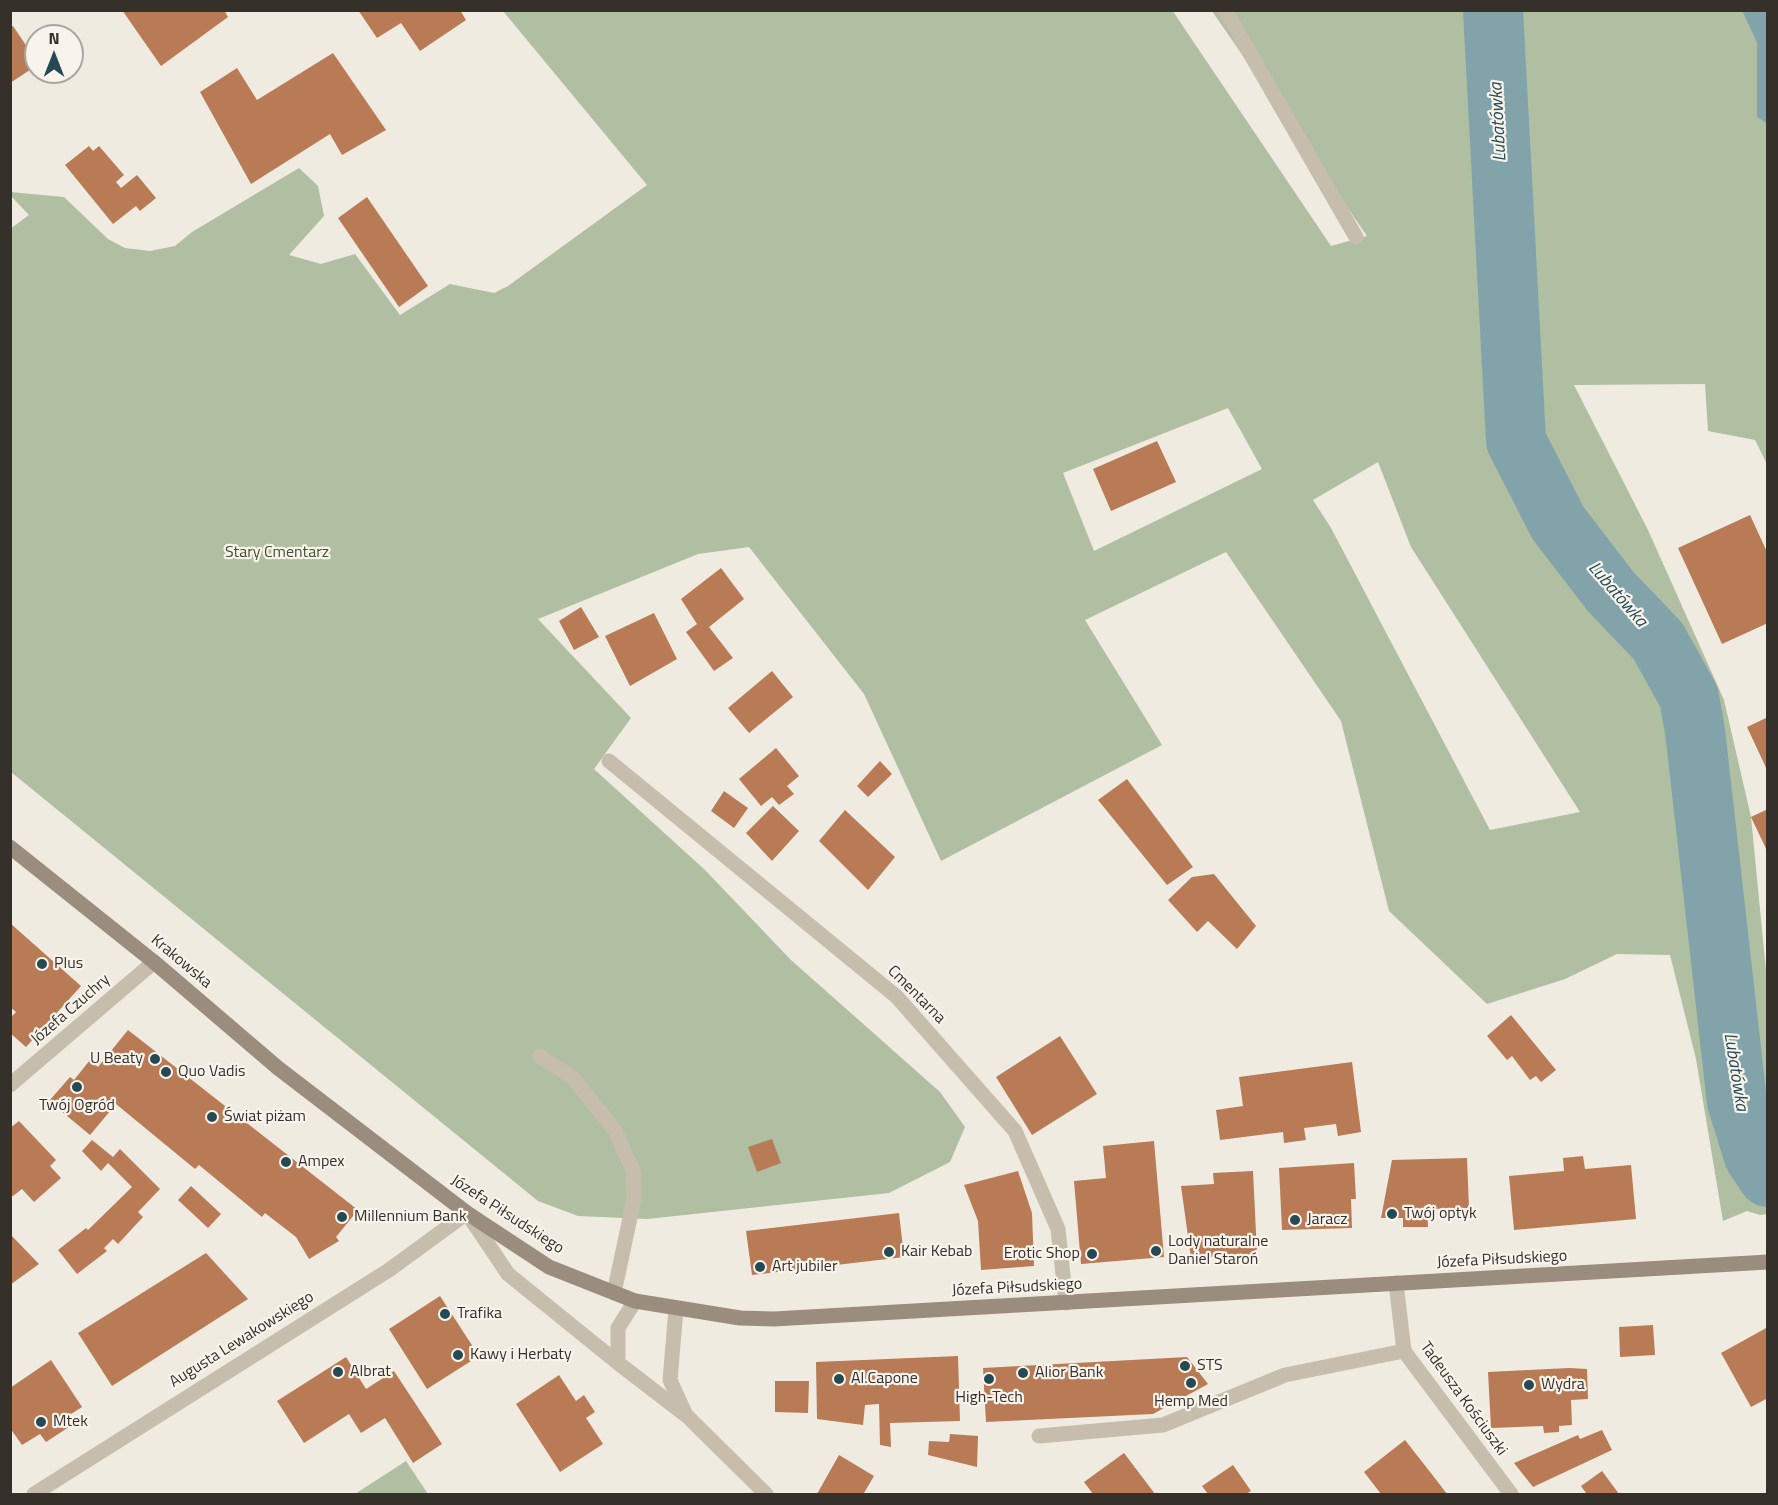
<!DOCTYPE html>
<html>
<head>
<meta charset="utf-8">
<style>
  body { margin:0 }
  #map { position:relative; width:1778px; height:1505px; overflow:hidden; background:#f0ebe0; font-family:"Titillium Web",sans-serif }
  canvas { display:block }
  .frame { position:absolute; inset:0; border:12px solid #36302b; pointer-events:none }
  .north { position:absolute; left:24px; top:24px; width:60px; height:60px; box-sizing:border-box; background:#f8f4ec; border:2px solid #aaa69f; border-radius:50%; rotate:0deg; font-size:16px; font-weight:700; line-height:24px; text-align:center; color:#36302b }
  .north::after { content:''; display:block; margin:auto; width:21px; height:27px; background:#254a53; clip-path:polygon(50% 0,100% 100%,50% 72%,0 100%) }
</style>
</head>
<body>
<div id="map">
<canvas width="1778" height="1505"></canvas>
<div class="frame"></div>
<div class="north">N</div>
</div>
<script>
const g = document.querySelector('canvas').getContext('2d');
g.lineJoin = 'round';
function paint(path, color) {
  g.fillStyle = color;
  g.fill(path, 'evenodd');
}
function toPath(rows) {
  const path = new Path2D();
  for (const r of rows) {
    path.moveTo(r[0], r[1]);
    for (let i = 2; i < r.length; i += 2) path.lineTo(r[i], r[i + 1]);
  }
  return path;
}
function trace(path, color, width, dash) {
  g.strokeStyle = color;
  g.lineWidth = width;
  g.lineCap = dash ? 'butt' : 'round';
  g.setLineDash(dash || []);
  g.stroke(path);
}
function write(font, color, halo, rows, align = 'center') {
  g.font = font + ' "Titillium Web",sans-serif';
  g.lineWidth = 4.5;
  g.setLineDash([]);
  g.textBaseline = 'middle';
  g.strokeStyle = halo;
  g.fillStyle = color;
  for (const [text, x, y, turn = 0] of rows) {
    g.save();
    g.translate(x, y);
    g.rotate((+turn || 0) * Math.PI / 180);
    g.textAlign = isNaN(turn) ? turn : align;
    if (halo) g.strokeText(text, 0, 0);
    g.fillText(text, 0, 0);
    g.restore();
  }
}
paint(toPath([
  [1172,10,1331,246,1367,236,1212,11,1742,11,1757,43,1757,117,1767,124,1767,464,1755,440,1708,431,1705,384,1574,385,1648,530,1724,700,1751,817,1767,981,1767,1214,1760,1215,1747,1211,1723,1221,1696,1059,1670,955,1617,954,1565,979,1487,1004,1389,911,1341,721,1226,552,1085,620,1162,745,941,861,864,694,749,547,698,554,538,619,631,718,594,769,705,870,791,960,940,1092,965,1127,950,1162,889,1193,647,1219,578,1216,538,1201,11,772,10,229,29,215,11,196,10,192,64,197,108,239,125,248,150,251,175,246,192,232,299,168,318,186,324,216,289,255,321,264,355,254,400,315,450,284,494,293,508,286,647,185,503,11],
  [1228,408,1262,469,1094,551,1063,473],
  [1378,462,1411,547,1580,812,1490,830,1331,528,1313,500],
  [406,1461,428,1494,355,1494]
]), '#b0bea1');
paint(toPath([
  [1742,11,1767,11,1767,124,1757,117,1757,43]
]), '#82a3aa');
trace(toPath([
  [1493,10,1516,441,1558,523,1611,592,1658,641,1689,697,1695,731,1737,1102,1754,1156,1768,1177]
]), '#82a3aa', 60);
paint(toPath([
  [122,10,224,10,228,17,161,66],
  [358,10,460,10,466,20,420,51,401,23,377,38],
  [13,26,36,60,36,66,10,83,10,28],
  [333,53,386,130,342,155,330,134,251,184,200,92,237,68,257,100],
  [89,146,93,151,99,146,124,175,116,182,121,188,137,175,156,198,140,211,136,206,113,224,65,165],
  [367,197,428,286,399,307,338,218],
  [1157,441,1176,482,1111,511,1093,469],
  [1750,515,1768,554,1768,623,1722,644,1678,548],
  [721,568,744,599,709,627,733,658,714,671,686,632,697,624,681,599],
  [581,607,599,637,574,650,559,621],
  [654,613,677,659,630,686,605,636],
  [772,671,793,697,749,733,728,708],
  [1768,717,1768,772,1747,727],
  [776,748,799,776,787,786,794,794,779,805,772,797,761,806,739,779],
  [880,761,892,774,868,797,857,786],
  [1127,779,1193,867,1167,885,1098,800],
  [724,791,748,808,734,828,711,811],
  [773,806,799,831,772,861,746,833],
  [1768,809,1768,853,1751,817],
  [845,810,895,857,868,890,819,841],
  [1214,874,1256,926,1237,949,1208,921,1197,932,1168,900,1192,877],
  [10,923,81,986,26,1047,10,1033,10,1018,16,1012,10,1007],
  [1511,1015,1556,1070,1541,1082,1536,1076,1530,1080,1512,1056,1507,1060,1487,1036],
  [128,1030,358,1210,336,1237,339,1241,309,1259,296,1237,265,1213,262,1217,199,1165,195,1169,116,1104,90,1135,49,1101,70,1077,74,1080,90,1060,98,1067],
  [1060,1036,1097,1094,1032,1135,996,1077],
  [1352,1062,1361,1132,1338,1136,1336,1124,1304,1128,1306,1140,1284,1143,1283,1132,1220,1140,1216,1110,1243,1106,1239,1077],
  [19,1121,56,1160,50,1166,61,1178,34,1202,22,1189,13,1196,10,1194,10,1128],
  [772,1139,781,1163,757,1172,748,1147],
  [92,1140,113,1157,120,1149,160,1189,138,1212,143,1217,118,1244,113,1239,104,1248,107,1251,77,1274,58,1250,86,1228,88,1230,132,1187,108,1163,101,1171,82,1151],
  [1154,1141,1164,1257,1081,1264,1074,1181,1106,1178,1103,1146],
  [1583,1156,1585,1169,1631,1165,1636,1219,1514,1230,1509,1176,1564,1171,1563,1158],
  [1467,1158,1469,1208,1427,1209,1428,1227,1403,1227,1403,1218,1381,1218,1392,1160],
  [1354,1163,1356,1199,1351,1199,1352,1228,1282,1230,1279,1168],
  [1018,1171,1032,1213,1034,1266,981,1270,978,1221,964,1185],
  [1253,1171,1257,1254,1191,1258,1181,1186,1214,1184,1213,1173],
  [191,1186,221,1214,208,1228,178,1200],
  [899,1213,904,1257,752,1275,746,1231],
  [10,1234,39,1264,10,1285],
  [206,1253,248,1299,112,1386,78,1333],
  [440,1296,479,1356,427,1389,389,1329],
  [1653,1325,1655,1355,1620,1357,1619,1327],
  [1768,1327,1768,1398,1751,1407,1721,1353],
  [958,1356,960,1421,890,1423,891,1447,880,1445,879,1404,865,1405,863,1425,817,1419,816,1362],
  [346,1357,366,1389,394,1371,442,1444,413,1463,385,1418,361,1433,349,1414,304,1443,277,1401],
  [1187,1357,1208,1384,1153,1414,986,1422,983,1368],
  [51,1360,82,1407,63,1419,69,1427,46,1442,40,1434,22,1445,10,1428,10,1388],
  [1569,1368,1587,1369,1588,1399,1571,1400,1572,1425,1559,1426,1559,1432,1544,1433,1543,1426,1491,1428,1488,1372],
  [559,1375,576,1401,584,1395,595,1412,586,1418,603,1444,560,1472,516,1404],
  [775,1381,809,1381,808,1413,775,1412],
  [1602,1430,1612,1450,1533,1487,1514,1463,1578,1435,1580,1439],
  [950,1434,978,1436,977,1467,928,1455,929,1441,949,1442],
  [1405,1440,1434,1477,1447,1494,1381,1494,1364,1472],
  [1124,1453,1155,1494,1093,1494,1084,1482],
  [839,1455,874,1476,864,1493,866,1494,817,1494],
  [1233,1465,1251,1491,1246,1494,1208,1494,1202,1486],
  [1602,1471,1619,1494,1583,1494,1586,1493,1581,1486]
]), '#b87b56');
trace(toPath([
  [539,1056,572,1077,615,1130,633,1171,634,1199,614,1293],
  [1039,1436,1163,1425,1285,1375,1404,1351]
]), '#c7bdad', 15);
trace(toPath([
  [1225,10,1356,237],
  [609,761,897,997,1015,1131,1058,1229,1066,1303],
  [10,1085,154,962],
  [1396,1283,1404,1351,1511,1494]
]), '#c7bdad', 15);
trace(toPath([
  [635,1301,618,1328,618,1363,687,1416,766,1494],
  [676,1309,670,1380,685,1413],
  [34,1494,389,1270,467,1213,508,1274,618,1363]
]), '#c7bdad', 15);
trace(toPath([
  [10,847,154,962,278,1068,467,1213,549,1267,635,1301,740,1318,774,1319,1768,1262]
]), '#9b8d7e', 15);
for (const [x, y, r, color] of [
  [42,964,6,"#254a53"],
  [155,1059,6,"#254a53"],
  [166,1072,6,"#254a53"],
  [77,1087,6,"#254a53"],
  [212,1117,6,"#254a53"],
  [286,1162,6,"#254a53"],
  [1392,1214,6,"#254a53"],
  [342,1217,6,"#254a53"],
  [1295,1220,6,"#254a53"],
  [1156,1251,6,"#254a53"],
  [889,1252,6,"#254a53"],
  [1092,1254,6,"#254a53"],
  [760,1267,6,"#254a53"],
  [445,1314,6,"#254a53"],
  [458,1355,6,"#254a53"],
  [1185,1366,6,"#254a53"],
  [338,1372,6,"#254a53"],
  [1023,1373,6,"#254a53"],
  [839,1379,6,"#254a53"],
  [989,1379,6,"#254a53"],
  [1191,1383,6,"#254a53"],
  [1529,1385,6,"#254a53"],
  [41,1422,6,"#254a53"]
]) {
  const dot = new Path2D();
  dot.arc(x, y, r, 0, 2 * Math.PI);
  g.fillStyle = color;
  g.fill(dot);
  trace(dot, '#f8f4ec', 2);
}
write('16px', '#415231', '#f8f4ec', [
  ["Stary Cmentarz",277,553]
]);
write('16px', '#36302b', '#f8f4ec', [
  ["Krakowska",181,962,40],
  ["Cmentarna",916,995,45],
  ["Józefa Czuchry",71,1010,-41],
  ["Józefa Piłsudskiego",507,1215,33],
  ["Józefa Piłsudskiego",1502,1260,-3],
  ["Józefa Piłsudskiego",1017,1288,-3],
  ["Augusta Lewakowskiego",242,1340,-32],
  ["Tadeusza Kościuszki",1463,1399,54]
]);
write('16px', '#36302b', '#f8f4ec', [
  ["Plus",54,964],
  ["U Beaty",143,1059,"right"],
  ["Quo Vadis",178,1072],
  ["Twój Ogród",77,1106,"center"],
  ["Świat piżam",224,1117],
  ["Ampex",298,1162],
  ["Twój optyk",1404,1214],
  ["Millennium Bank",354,1217],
  ["Jaracz",1307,1220],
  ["Lody naturalne",1168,1242],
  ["Daniel Staroń",1168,1260],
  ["Kair Kebab",901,1252],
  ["Erotic Shop",1080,1254,"right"],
  ["Art jubiler",772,1267],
  ["Trafika",457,1314],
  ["Kawy i Herbaty",470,1355],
  ["STS",1197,1366],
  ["Albrat",350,1372],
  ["Alior Bank",1035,1373],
  ["Al.Capone",851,1379],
  ["Wydra",1541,1385],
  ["High-Tech",989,1398,"center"],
  ["Hemp Med",1191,1402,"center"],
  ["Mtek",53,1422]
], 'left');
write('italic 18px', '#254a53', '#f8f4ec', [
  ["Lubatówka",1499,122,-93],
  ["Lubatówka",1617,595,49],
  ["Lubatówka",1735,1072,81]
]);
</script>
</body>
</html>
